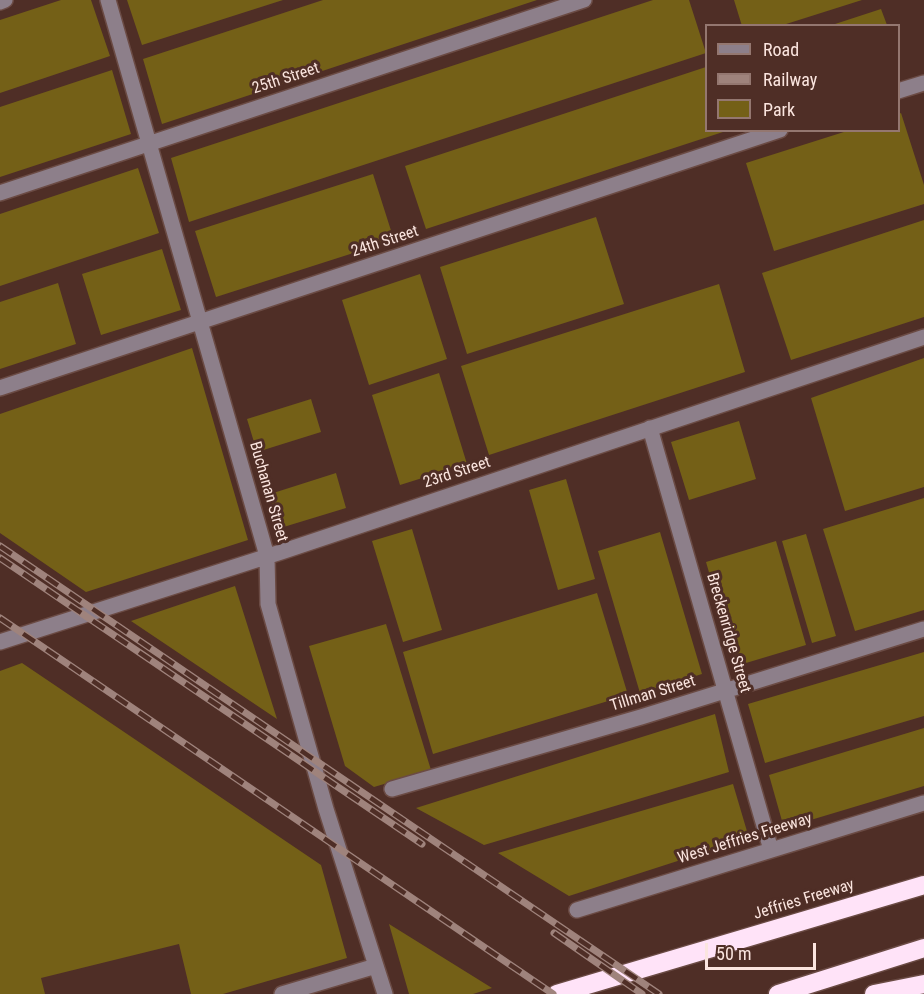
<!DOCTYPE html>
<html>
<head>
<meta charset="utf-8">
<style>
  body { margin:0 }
  #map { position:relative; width:924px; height:994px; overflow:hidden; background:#4f2e26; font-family:"Roboto Condensed",sans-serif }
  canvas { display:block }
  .legend { position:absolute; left:705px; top:24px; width:195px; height:108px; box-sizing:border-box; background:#4f2e26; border:2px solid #947770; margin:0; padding:8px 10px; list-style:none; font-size:18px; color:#fbe5df }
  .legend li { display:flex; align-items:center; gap:12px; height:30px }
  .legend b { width:30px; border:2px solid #947770 }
  .scale { position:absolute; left:705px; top:943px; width:111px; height:27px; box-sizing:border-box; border:3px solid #fbe5df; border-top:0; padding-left:8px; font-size:18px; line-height:21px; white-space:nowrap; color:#fbe5df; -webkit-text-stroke:4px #4f2e26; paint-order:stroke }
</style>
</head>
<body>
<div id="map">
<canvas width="924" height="994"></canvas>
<ul class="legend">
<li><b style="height:8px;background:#8d7f8a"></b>Road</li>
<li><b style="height:8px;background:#9f837c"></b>Railway</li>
<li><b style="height:16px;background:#746017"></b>Park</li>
</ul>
<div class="scale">50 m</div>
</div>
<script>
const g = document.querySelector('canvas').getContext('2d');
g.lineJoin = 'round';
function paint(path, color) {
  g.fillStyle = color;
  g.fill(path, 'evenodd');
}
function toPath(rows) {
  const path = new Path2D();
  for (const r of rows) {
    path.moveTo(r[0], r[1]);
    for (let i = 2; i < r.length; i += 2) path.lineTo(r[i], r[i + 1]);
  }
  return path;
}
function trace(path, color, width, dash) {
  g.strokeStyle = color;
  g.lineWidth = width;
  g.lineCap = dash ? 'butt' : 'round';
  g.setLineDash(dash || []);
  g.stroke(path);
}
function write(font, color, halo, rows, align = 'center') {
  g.font = font + ' "Roboto Condensed",sans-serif';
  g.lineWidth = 6;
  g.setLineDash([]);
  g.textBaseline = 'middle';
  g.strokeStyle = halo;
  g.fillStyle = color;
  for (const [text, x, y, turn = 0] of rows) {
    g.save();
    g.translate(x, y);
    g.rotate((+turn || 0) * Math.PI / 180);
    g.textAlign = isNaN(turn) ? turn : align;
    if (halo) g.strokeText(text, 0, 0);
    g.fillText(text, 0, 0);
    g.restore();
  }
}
paint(toPath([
  [61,0,91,0,110,56,0,93,0,20],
  [127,0,283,0,142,45],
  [323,0,537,0,162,124,143,59],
  [653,0,689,0,706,53,189,222,171,158],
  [734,0,862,0,783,25,742,26],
  [881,9,887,25,832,25],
  [706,67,706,130,726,131,426,229,405,166],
  [112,70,131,134,0,177,0,107],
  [901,113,924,185,924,204,774,251,746,163,847,131,898,130,899,114],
  [138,168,159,233,0,286,0,214],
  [373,174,394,240,216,297,195,231],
  [596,217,624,304,467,354,440,267],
  [924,220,924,317,791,360,762,273],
  [162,249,181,310,101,335,82,274],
  [420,274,447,359,369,385,342,300],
  [58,283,76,344,0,369,0,302],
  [719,284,745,372,489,455,461,366],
  [192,348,248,540,86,592,0,533,0,414],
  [924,358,924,487,845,511,811,398],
  [439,373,467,464,400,485,372,395],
  [311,399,321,432,257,452,247,419],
  [739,421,756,479,689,500,671,442],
  [336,473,346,508,277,529,267,495],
  [566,479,595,579,558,590,529,490],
  [924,498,924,610,855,631,823,529],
  [412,529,442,630,403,642,372,541],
  [660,532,702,674,640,693,598,551],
  [806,534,836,636,812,643,782,541],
  [776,541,806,645,736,666,706,562],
  [235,586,277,719,131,621],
  [597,593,628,695,433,754,403,652],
  [386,624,431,770,374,787,345,766,309,646],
  [924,652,924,716,765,763,748,704],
  [22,663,321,865,347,958,223,994,191,994,179,944,41,978,45,994,0,994,0,671],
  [715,714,729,772,484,845,416,808],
  [924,728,924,786,784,828,769,775],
  [733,784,749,838,569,896,498,853],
  [389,924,492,988,473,994,409,994]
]), '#746017');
const minor = toPath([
  [108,0,267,556,268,604,326,809,385,994],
  [0,2,5,0],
  [898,91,924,83],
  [0,193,584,0],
  [0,388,780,130],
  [650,428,771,850],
  [0,642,281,552,924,337],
  [392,789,641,717,924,629],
  [577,910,924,803],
  [282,994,376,966]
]);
const highway = toPath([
  [557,994,924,885],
  [778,994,924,948],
  [874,994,924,984]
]);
trace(minor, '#6b4b44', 18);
trace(highway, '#6b4b44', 21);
trace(minor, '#8d7f8a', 15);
trace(highway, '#ffe3f8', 18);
const rail = toPath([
  [0,546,659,994],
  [0,558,422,844],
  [0,618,553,994],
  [554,933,642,994]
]);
trace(rail, '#9f837c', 7);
trace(rail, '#4f2e26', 4.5, [14]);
write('16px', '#fbe5df', '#4f2e26', [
  ["25th Street",286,79,-18],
  ["24th Street",385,242,-18],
  ["23rd Street",457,473,-18],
  ["Buchanan Street",268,492,74],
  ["Breckenridge Street",728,633,74],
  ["Tillman Street",653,694,-17],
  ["West Jeffries Freeway",745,839,-17],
  ["Jeffries Freeway",804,900,-17]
]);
</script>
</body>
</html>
